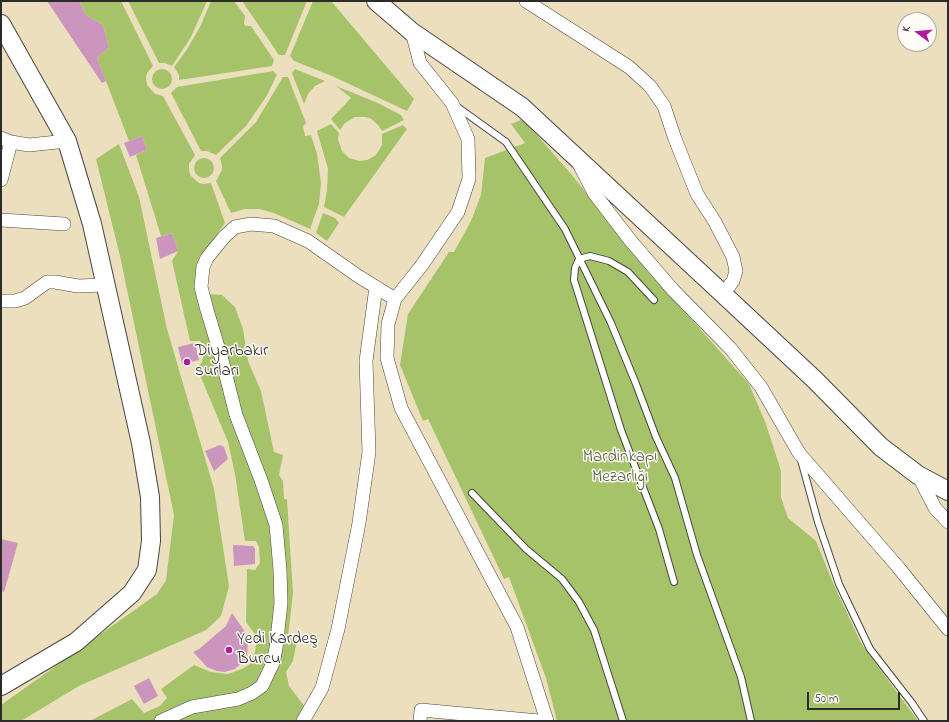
<!DOCTYPE html>
<html>
<head>
<meta charset="utf-8">
<style>
  body { margin:0 }
  #map { position:relative; width:949px; height:722px; overflow:hidden; background:#ecdfbd; font-family:"Indie Flower",sans-serif }
  canvas { display:block }
  .frame { position:absolute; inset:0; border:2px solid #2b2b2b; pointer-events:none }
  .north { position:absolute; left:897px; top:12px; width:40px; height:40px; box-sizing:border-box; background:#fdfcf7; border:1px solid #a9a8a5; border-radius:50%; rotate:286deg; font-size:11px; font-weight:700; line-height:16px; text-align:center; color:#2b2b2b }
  .north::after { content:''; display:block; margin:auto; width:14px; height:18px; background:#b5179e; clip-path:polygon(50% 0,100% 100%,50% 72%,0 100%) }
  .scale { position:absolute; left:807px; top:692px; width:93px; height:18px; box-sizing:border-box; border:2px solid #2b2b2b; border-top:0; padding-left:5px; font-size:12px; line-height:14px; white-space:nowrap; color:#2b2b2b; -webkit-text-stroke:3px #fdfcf7; paint-order:stroke }
</style>
</head>
<body>
<div id="map">
<canvas width="949" height="722"></canvas>
<div class="frame"></div>
<div class="north">K</div>
<div class="scale">50 m</div>
</div>
<script>
const g = document.querySelector('canvas').getContext('2d');
g.lineJoin = 'round';
function paint(path, color) {
  g.fillStyle = color;
  g.fill(path, 'evenodd');
}
function toPath(rows) {
  const path = new Path2D();
  for (const r of rows) {
    if (r.length === 3) {
      path.moveTo(r[0] + r[2], r[1]);
      path.arc(r[0], r[1], r[2], 0, 2 * Math.PI);
      continue;
    }
    path.moveTo(r[0], r[1]);
    for (let i = 2; i < r.length; i += 2) path.lineTo(r[i], r[i + 1]);
  }
  return path;
}
function trace(path, color, width, dash) {
  g.strokeStyle = color;
  g.lineWidth = width;
  g.lineCap = dash ? 'butt' : 'round';
  g.setLineDash(dash || []);
  g.stroke(path);
}
function write(font, color, halo, rows, align = 'center') {
  g.font = font + ' "Indie Flower",sans-serif';
  g.lineWidth = 3;
  g.setLineDash([]);
  g.textBaseline = 'middle';
  g.strokeStyle = halo;
  g.fillStyle = color;
  for (const [text, x, y, turn = 0] of rows) {
    g.save();
    g.translate(x, y);
    g.rotate((+turn || 0) * Math.PI / 180);
    g.textAlign = isNaN(turn) ? turn : align;
    if (halo) g.strokeText(text, 0, 0);
    g.fillText(text, 0, 0);
    g.restore();
  }
}
paint(toPath([
  [79,1,121,1,153,66,147,73,146,78,147,85,155,94,163,96,195,155,189,164,189,171,191,176,199,183,203,184,211,183,225,223,212,241,201,264,208,294,222,295,235,307,243,329,248,361,261,391,274,452,283,455,279,475,283,481,284,499,287,499,293,593,288,637,297,640,293,661,286,672,289,686,306,708,296,721,90,721,132,699,144,713,160,706,167,698,161,689,194,665,211,672,228,674,242,669,250,664,255,652,257,637,246,622,247,569,255,570,260,563,259,547,256,541,245,541,235,474,228,442,197,368,202,362,205,347,200,341,190,341,172,261,178,251,172,233,161,236,136,155,147,150,142,136,129,141,97,58,109,47,103,25,86,15],
  [128,1,207,1,191,37,172,66,165,63,159,63],
  [211,1,234,1,245,16,244,24,246,26,251,26,274,60,272,66,179,80,179,75,174,67,186,51,200,27],
  [242,1,307,1,285,55,279,55],
  [313,1,331,1,414,99,407,111,332,76,294,61,290,56],
  [295,69,325,81,315,86,308,94,304,104,292,73],
  [162,79,10],
  [273,71,277,75,266,97,246,126,216,155,207,151,201,151,171,93,177,87],
  [283,77,288,77,306,123,303,126,305,136,311,135,317,154,321,183,319,204,310,229,274,213,259,209,245,209,231,213,216,181,222,170,222,166,220,158,256,122],
  [336,86,378,103,401,115,404,120,382,131,378,125,370,118,365,117,355,117,345,123,340,130,331,119,351,98],
  [521,120,529,126,572,175,636,257,749,384,766,424,781,471,781,497,788,518,816,541,833,583,861,643,918,721,557,721,546,678,509,577,504,579,428,419,423,421,400,365,408,314,449,252,454,252,471,221,481,195,485,158,525,143,511,124],
  [331,124,339,133,338,139,342,151,349,158,360,161,367,160,376,155,382,145,382,134,403,125,407,129,344,217,324,207,327,190,328,169,317,131],
  [119,144,139,197,167,329,214,489,229,586,221,616,206,630,79,686,21,721,1,721,1,705,157,594,166,580,174,515,120,256,96,159],
  [204,168,10],
  [323,213,335,218,339,223,327,241,316,233]
]), '#a7c36a');
paint(toPath([
  [47,1,79,1,86,15,103,25,109,47,97,58,106,81,102,83],
  [142,136,147,150,130,157,124,143],
  [172,233,178,251,160,259,156,238],
  [195,343,199,360,182,364,178,347],
  [220,445,224,447,228,459,214,471,205,451],
  [1,539,18,543,4,592,1,591],
  [233,545,253,546,255,549,255,564,234,566],
  [232,613,248,636,247,658,235,669,225,672,217,671,207,667,193,652,199,649,226,626],
  [149,678,158,696,144,704,134,686]
]), '#cb95bd');
const lane = toPath([
  [456,106,506,142,565,229,611,323,636,384,656,437,675,478,697,555,741,677,751,721],
  [579,259,575,268,574,280,621,430,659,529,674,582],
  [579,259,590,256,609,261,628,272,654,300],
  [801,460,818,522,839,584,870,649,912,703,924,721],
  [472,493,526,549,562,579,579,602,594,630,623,721]
]);
const street = toPath([
  [526,1,629,67,650,86,664,106,675,139,697,194,715,222,733,257,736,271,733,281,723,294],
  [412,32,420,63,452,103,468,139,469,179,458,212,422,265,395,299,388,324,387,358,401,408,517,627,547,721],
  [1,138,11,142,29,145,67,141],
  [579,164,594,193,630,240,673,290,731,349,761,387,799,453,898,567,948,629],
  [1,180,11,142],
  [1,220,64,224],
  [1,301,15,301,25,298,47,282,55,282,78,286,105,285],
  [918,475,935,508,948,522],
  [161,721,192,707,238,699,252,693,262,686,273,663,276,648,281,603,280,570,276,525,261,480,236,415,222,360,207,310,201,287,203,267,207,258,224,237,235,227,251,224,274,226,308,241,358,276,395,299],
  [303,721,322,688,338,629,359,523,369,452,366,361,376,287],
  [420,721,421,710,539,721]
]);
const secondary = toPath([
  [376,1,412,32,522,107,723,294,815,380,881,447,918,475,948,491],
  [1,24,67,141,92,224,141,443,150,497,151,541,147,570,132,593,76,642,1,686]
]);
trace(lane, '#484641', 8);
trace(street, '#484641', 14);
trace(secondary, '#484641', 20);
trace(lane, '#fff', 6);
trace(street, '#fff', 13);
trace(secondary, '#fff', 18);
for (const [x, y, r, color] of [
  [187,362,4,"#b5179e"],
  [229,650,4,"#b5179e"]
]) {
  const dot = new Path2D();
  dot.arc(x, y, r, 0, 2 * Math.PI);
  g.fillStyle = color;
  g.fill(dot);
  trace(dot, '#fdfcf7', 1.5);
}
write('17px', '#2b2b2b', '#fdfcf7', [
  ["Diyarbakır",195,352],
  ["surları",195,372],
  ["Yedi Kardeş",237,640],
  ["Burcu",237,660]
], 'left');
write('17px', '#566041', '#fdfcf7', [
  ["Mardinkapı",620,458],
  ["Mezarlığı",620,478]
]);
</script>
</body>
</html>
